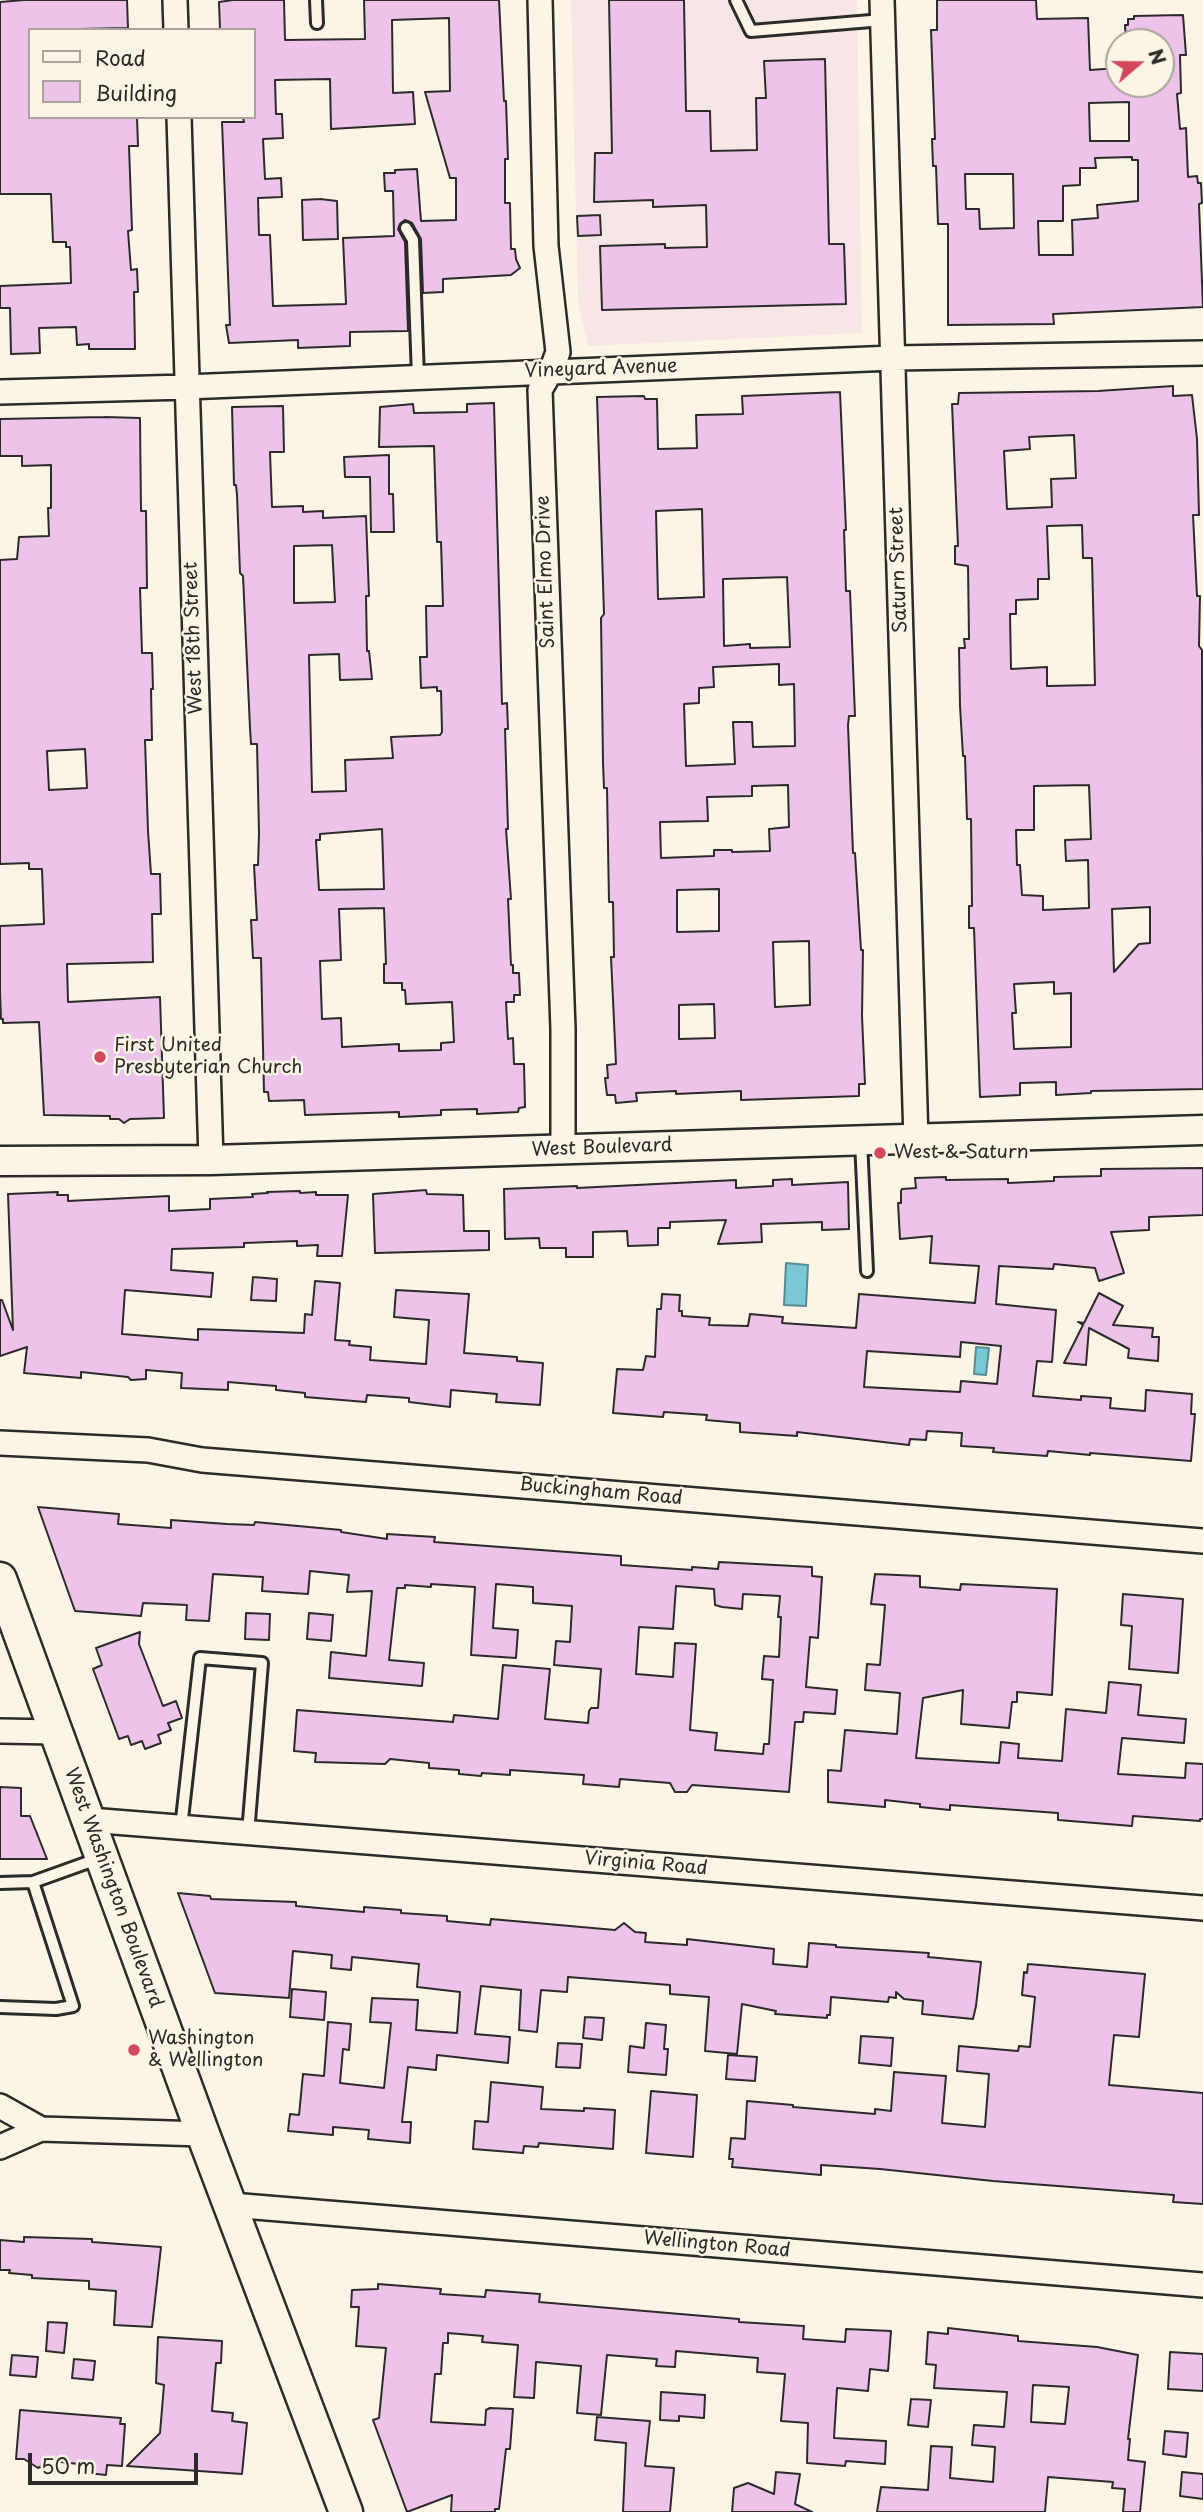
<!DOCTYPE html>
<html>
<head>
<meta charset="utf-8">
<style>
  body { margin:0 }
  #map { position:relative; width:1203px; height:2512px; overflow:hidden; background:#fcf5e5; font-family:"Playpen Sans",sans-serif }
  canvas { display:block }
  .legend { position:absolute; left:28px; top:28px; width:228px; height:91px; box-sizing:border-box; background:#fcf5e5; border:2px solid #a8a49b; margin:0; padding:9px 12px; list-style:none; font-size:21px; color:#2b2b2b }
  .legend li { display:flex; align-items:center; gap:14px; height:35px }
  .legend b { width:35px; border:2px solid #a8a49b }
  .north { position:absolute; left:1105px; top:28px; width:70px; height:70px; box-sizing:border-box; background:#fcf5e5; border:2px solid #a8a49b; border-radius:50%; rotate:70deg; font-size:19px; font-weight:700; line-height:28px; text-align:center; color:#2b2b2b }
  .north::after { content:''; display:block; margin:auto; width:24px; height:32px; background:#d1495b; clip-path:polygon(50% 0,100% 100%,50% 72%,0 100%) }
  .scale { position:absolute; left:28px; top:2453px; width:170px; height:32px; box-sizing:border-box; border:4px solid #2b2b2b; border-top:0; padding-left:9px; font-size:21px; line-height:24px; white-space:nowrap; color:#2b2b2b; -webkit-text-stroke:5px #fcf5e5; paint-order:stroke }
</style>
</head>
<body>
<div id="map">
<canvas width="1203" height="2512"></canvas>
<ul class="legend">
<li><b style="height:9px;background:#fcf5e5"></b>Road</li>
<li><b style="height:19px;background:#eec3ea"></b>Building</li>
</ul>
<div class="north">N</div>
<div class="scale">50 m</div>
</div>
<script>
const g = document.querySelector('canvas').getContext('2d');
g.lineJoin = 'round';
function paint(path, color) {
  g.fillStyle = color;
  g.fill(path, 'evenodd');
}
function toPath(rows) {
  const path = new Path2D();
  for (const r of rows) {
    path.moveTo(r[0], r[1]);
    for (let i = 2; i < r.length; i += 2) path.lineTo(r[i], r[i + 1]);
  }
  return path;
}
function trace(path, color, width, dash) {
  g.strokeStyle = color;
  g.lineWidth = width;
  g.lineCap = dash ? 'butt' : 'round';
  g.setLineDash(dash || []);
  g.stroke(path);
}
function write(font, color, halo, rows, align = 'center') {
  g.font = font + ' "Playpen Sans",sans-serif';
  g.lineWidth = 5;
  g.setLineDash([]);
  g.textBaseline = 'middle';
  g.strokeStyle = halo;
  g.fillStyle = color;
  for (const [text, x, y, turn = 0] of rows) {
    g.save();
    g.translate(x, y);
    g.rotate((+turn || 0) * Math.PI / 180);
    g.textAlign = isNaN(turn) ? turn : align;
    if (halo) g.strokeText(text, 0, 0);
    g.fillText(text, 0, 0);
    g.restore();
  }
}
paint(toPath([
  [571,0,857,0,862,333,588,346,578,302]
]), '#f8e6e6');
const water = toPath([
  [786,1263,808,1265,806,1306,784,1305,786,1263],
  [976,1347,989,1348,986,1375,974,1374,976,1347]
]);
paint(water, '#79c8d6');
trace(water, '#5a8992', 2);
const building = toPath([
  [24,0,127,0,128,28,30,30,30,117,137,117,138,146,129,146,132,230,128,231,131,270,137,269,138,292,134,292,135,349,89,349,89,344,77,345,76,327,39,328,40,353,11,354,10,308,0,308,0,286,71,283,70,247,66,247,66,242,53,242,51,194,0,194,0,2,24,0],
  [233,0,284,0,285,40,365,39,364,0,499,0,504,101,506,101,508,159,505,159,505,203,510,203,511,249,515,249,516,259,520,268,511,275,443,279,443,292,423,293,421,239,412,223,405,220,400,224,398,229,405,242,408,331,350,332,350,346,298,348,298,340,229,343,226,325,230,325,222,122,244,122,243,118,254,117,254,30,220,30,219,2,233,0],
  [449,18,450,91,425,92,450,178,456,178,456,220,421,221,417,169,395,170,395,173,384,173,385,191,393,191,394,236,343,238,346,304,273,306,270,235,259,235,258,198,282,197,281,178,265,179,263,139,283,138,282,114,276,114,275,80,330,79,331,129,415,124,413,92,393,93,392,20,449,18],
  [609,0,684,0,686,111,710,111,711,151,757,150,756,98,766,98,764,61,825,59,829,244,844,244,846,304,602,310,600,246,665,244,665,248,707,247,706,205,653,207,653,200,594,202,595,153,612,153,609,0],
  [937,0,1036,0,1037,19,1088,18,1090,70,1119,68,1119,84,1161,84,1161,42,1126,42,1125,25,1128,25,1128,19,1134,19,1134,16,1183,15,1186,55,1180,55,1181,93,1177,94,1180,129,1186,128,1188,177,1197,176,1198,183,1201,183,1202,203,1199,204,1203,307,1053,314,1054,324,948,325,948,224,938,224,936,166,933,166,932,139,935,139,931,30,937,30,937,0],
  [1129,102,1129,141,1090,141,1089,103,1129,102],
  [1132,157,1132,160,1138,160,1138,201,1097,205,1098,218,1072,220,1073,255,1039,255,1038,221,1063,221,1063,186,1080,185,1080,168,1096,168,1095,158,1132,157],
  [965,174,1013,174,1014,228,980,229,979,209,966,209,965,174],
  [320,199,337,201,338,239,303,240,302,200,320,199],
  [600,215,601,235,578,236,577,216,600,215],
  [1173,386,1173,396,1192,395,1197,439,1199,515,1193,515,1197,596,1200,596,1199,646,1202,650,1203,1089,1091,1091,1091,1093,1056,1095,1056,1082,1020,1083,1020,1095,980,1097,974,928,969,928,969,906,972,906,971,819,967,819,965,756,963,756,960,706,959,648,965,648,964,639,969,639,968,566,955,564,955,546,958,546,952,404,958,404,959,393,1098,391,1173,386],
  [1074,435,1076,478,1051,479,1052,507,1007,509,1004,451,1030,449,1029,437,1074,435],
  [1082,525,1083,558,1092,558,1095,685,1047,686,1047,667,1011,669,1010,614,1016,614,1016,600,1038,599,1038,579,1049,579,1047,526,1082,525],
  [1089,785,1091,839,1065,840,1066,861,1088,860,1089,908,1043,910,1043,896,1022,895,1020,865,1017,865,1016,830,1034,830,1034,786,1089,785],
  [1150,907,1150,943,1139,944,1114,972,1112,909,1150,907],
  [1054,982,1054,994,1071,993,1071,1047,1014,1049,1012,1013,1016,1013,1014,984,1054,982],
  [840,392,846,530,844,530,846,591,850,591,855,716,849,716,848,725,853,853,855,853,861,950,863,950,862,1016,865,1084,859,1084,859,1096,741,1100,741,1091,676,1094,676,1091,636,1093,637,1101,616,1103,615,1095,607,1095,605,1078,608,1078,607,1065,616,1064,611,957,614,957,613,902,609,902,607,788,604,788,603,763,601,618,604,614,597,397,644,396,645,399,657,399,658,449,697,448,696,415,743,414,742,396,840,392],
  [702,509,704,597,658,599,656,511,702,509],
  [787,577,790,647,750,648,750,644,724,646,723,579,787,577],
  [779,664,779,685,794,684,795,746,753,747,752,722,733,722,735,764,686,766,684,704,699,703,699,688,714,687,713,667,779,664],
  [788,785,789,827,769,829,770,851,732,852,732,850,714,850,714,856,661,858,660,822,708,821,707,797,752,796,752,786,788,785],
  [719,889,719,931,677,932,677,890,719,889],
  [809,941,810,1005,775,1007,773,942,809,941],
  [714,1004,715,1038,679,1039,679,1005,714,1004],
  [494,403,502,704,507,703,508,729,505,729,508,829,506,829,511,899,508,899,511,965,513,965,513,973,519,973,520,995,514,995,514,1002,506,1002,508,1039,513,1038,514,1064,524,1064,525,1107,519,1108,518,1112,477,1114,477,1109,441,1110,441,1115,399,1117,399,1112,305,1115,304,1100,269,1101,268,1092,264,1092,261,958,253,958,251,920,257,920,254,865,258,865,259,833,257,744,251,744,250,728,243,576,240,573,237,495,236,485,234,485,232,407,283,406,284,452,270,452,272,507,303,506,303,512,323,511,323,518,366,516,369,596,366,596,367,651,369,651,372,679,340,680,339,654,309,655,312,792,346,791,345,760,393,758,391,737,440,735,442,732,441,691,437,691,437,687,421,688,420,657,427,657,426,606,443,606,441,542,437,542,434,446,379,447,380,407,413,404,414,413,467,412,467,404,494,403],
  [332,545,335,602,294,603,294,546,332,545],
  [382,829,384,889,319,890,316,840,320,840,320,834,382,829],
  [384,908,386,964,384,964,384,983,402,983,402,990,405,990,406,1004,452,1002,454,1042,441,1043,441,1050,399,1051,399,1044,342,1047,341,1018,322,1019,320,961,341,960,339,909,384,908],
  [105,417,140,418,141,511,146,511,147,588,140,588,142,653,152,653,153,689,151,689,152,740,145,740,148,831,151,874,160,874,161,914,152,914,153,962,67,964,68,1002,160,997,164,1118,130,1119,124,1123,119,1119,110,1119,110,1116,44,1115,39,1022,3,1023,3,1019,1,1019,0,991,0,926,44,924,42,869,29,869,29,863,0,864,0,560,17,559,19,537,49,536,48,508,51,508,51,465,22,466,22,456,0,456,0,419,105,417],
  [85,749,87,788,49,790,47,751,85,749],
  [389,455,389,494,393,494,394,532,371,532,370,477,345,477,344,457,389,455],
  [1203,1168,1203,1215,1149,1217,1149,1230,1111,1232,1124,1273,1099,1281,1095,1268,1054,1264,1053,1269,999,1266,996,1304,1056,1310,1052,1362,1037,1361,1033,1396,1081,1400,1081,1396,1111,1398,1110,1408,1145,1411,1146,1390,1192,1394,1191,1414,1195,1414,1191,1461,1090,1453,1090,1455,1048,1451,1047,1456,993,1452,994,1448,961,1446,962,1433,927,1431,926,1440,910,1439,909,1445,797,1432,797,1436,740,1432,740,1423,706,1420,707,1415,664,1412,663,1417,613,1413,617,1369,643,1370,646,1356,655,1357,657,1309,661,1309,662,1294,680,1295,679,1311,682,1311,682,1316,710,1318,709,1325,748,1326,750,1314,783,1317,782,1323,856,1328,859,1294,975,1303,979,1266,930,1263,932,1236,900,1239,898,1203,901,1203,901,1191,902,1189,916,1188,915,1178,946,1177,946,1180,1008,1179,1008,1183,1054,1181,1054,1177,1101,1176,1101,1169,1203,1168],
  [961,1342,1001,1346,997,1384,961,1381,960,1392,864,1387,867,1351,960,1357,961,1342],
  [792,1179,792,1185,848,1182,849,1229,822,1230,822,1222,761,1224,762,1242,718,1244,726,1220,670,1222,670,1228,658,1228,658,1245,628,1246,627,1231,593,1232,593,1257,566,1257,566,1248,540,1248,539,1238,505,1239,504,1189,577,1186,577,1188,736,1180,736,1188,773,1186,773,1180,792,1179],
  [426,1190,427,1194,463,1195,464,1231,489,1231,489,1250,375,1253,373,1194,426,1190],
  [300,1191,300,1193,316,1192,316,1195,348,1195,342,1256,317,1256,318,1245,297,1246,297,1241,244,1243,244,1247,172,1249,171,1270,213,1273,211,1297,125,1290,122,1334,198,1340,198,1329,304,1333,305,1314,312,1315,315,1281,340,1283,335,1340,350,1341,349,1345,371,1347,370,1360,426,1364,429,1320,394,1317,396,1290,469,1294,464,1353,517,1357,517,1361,543,1363,540,1405,496,1402,497,1394,451,1390,450,1407,409,1402,409,1398,367,1395,366,1402,305,1397,305,1393,276,1390,276,1386,228,1382,228,1390,181,1388,182,1373,146,1370,146,1379,131,1380,128,1377,81,1372,81,1378,24,1373,27,1347,0,1356,0,1300,2,1300,13,1330,8,1194,58,1192,57,1195,68,1195,68,1201,169,1196,169,1211,210,1209,210,1199,253,1197,252,1194,268,1193,267,1192,300,1191],
  [253,1277,277,1279,276,1301,251,1300,253,1277],
  [1099,1293,1123,1306,1113,1325,1153,1328,1152,1337,1159,1337,1158,1361,1128,1358,1129,1349,1089,1328,1086,1365,1064,1363,1083,1325,1078,1322,1084,1323,1099,1293],
  [38,1507,119,1514,118,1524,171,1528,171,1520,227,1524,254,1525,255,1522,341,1530,341,1532,387,1539,387,1534,435,1537,434,1542,621,1556,621,1565,692,1570,692,1567,718,1569,719,1562,812,1567,812,1576,822,1577,818,1638,810,1637,806,1687,837,1690,835,1714,804,1712,803,1722,795,1722,789,1792,692,1785,687,1792,675,1792,670,1783,620,1779,619,1787,583,1784,584,1775,510,1770,510,1775,482,1773,481,1776,459,1774,459,1770,429,1768,429,1763,390,1759,385,1764,315,1762,316,1753,294,1751,297,1710,453,1722,454,1715,498,1719,503,1665,550,1669,545,1719,588,1723,589,1711,591,1708,598,1708,601,1669,554,1665,556,1641,570,1642,572,1606,533,1603,533,1587,496,1584,493,1628,518,1630,516,1658,471,1655,475,1587,431,1584,431,1587,405,1585,405,1588,397,1588,389,1660,424,1663,422,1686,329,1678,331,1652,366,1656,372,1591,347,1592,349,1575,310,1571,308,1594,262,1591,263,1577,213,1574,209,1621,186,1620,187,1605,143,1603,141,1616,75,1611,38,1507],
  [676,1586,714,1589,715,1605,722,1607,742,1609,743,1594,780,1596,778,1617,781,1617,779,1657,764,1656,762,1679,773,1680,769,1744,764,1744,763,1754,715,1750,717,1733,690,1730,696,1644,675,1643,673,1677,636,1674,639,1627,673,1629,676,1586],
  [875,1574,920,1576,920,1587,960,1590,961,1584,1057,1589,1052,1695,1017,1692,1017,1702,1012,1702,1009,1728,961,1724,963,1690,923,1698,916,1758,999,1763,1001,1742,1019,1744,1018,1758,1062,1761,1066,1709,1106,1713,1109,1682,1141,1685,1138,1715,1186,1719,1184,1743,1122,1738,1118,1774,1185,1778,1186,1763,1203,1764,1203,1819,1200,1819,1200,1821,1133,1816,1132,1826,1058,1820,1058,1813,989,1808,950,1805,950,1810,920,1807,920,1804,885,1800,885,1807,828,1802,828,1770,841,1771,845,1730,897,1734,900,1693,865,1690,867,1664,880,1665,885,1605,871,1604,875,1574],
  [1123,1594,1183,1599,1178,1673,1129,1669,1132,1626,1121,1625,1123,1594],
  [246,1613,270,1614,269,1640,245,1639,246,1613],
  [309,1613,333,1615,331,1641,307,1639,309,1613],
  [140,1632,139,1644,163,1706,176,1701,182,1718,168,1723,171,1730,158,1735,161,1743,145,1749,142,1741,131,1745,128,1736,119,1739,93,1669,102,1665,96,1648,140,1632],
  [0,1787,21,1788,21,1816,30,1816,47,1859,0,1859,0,1787],
  [178,1893,210,1896,211,1899,296,1902,296,1906,364,1912,364,1907,401,1910,401,1913,447,1916,447,1921,490,1925,491,1919,615,1930,624,1923,635,1932,646,1933,645,1942,687,1945,687,1939,774,1949,773,1964,807,1967,809,1943,836,1945,836,1947,929,1953,928,1957,981,1962,976,2006,973,2019,922,2014,923,2001,904,1999,896,1992,896,1998,889,1997,888,2002,831,1997,830,2015,827,2015,827,2018,775,2014,776,2011,742,2004,737,2054,705,2051,709,1997,670,1994,670,1985,568,1977,567,1992,541,1990,537,2032,519,2030,521,1990,481,1986,475,2034,510,2037,508,2063,437,2055,436,2070,408,2067,402,2122,411,2122,410,2143,368,2139,369,2130,333,2127,333,2135,288,2131,290,2114,299,2115,303,2074,324,2076,328,2022,351,2024,349,2050,343,2049,340,2083,384,2088,391,2023,370,2022,372,1998,418,2000,416,2030,457,2033,460,1992,417,1987,419,1964,352,1957,351,1970,331,1968,332,1955,293,1951,289,1998,215,1993,178,1893],
  [1028,1964,1145,1974,1139,2037,1114,2035,1109,2085,1203,2093,1203,2204,1173,2202,1174,2195,993,2181,880,2169,821,2165,821,2175,732,2167,733,2159,729,2159,731,2138,745,2139,747,2101,793,2105,793,2107,875,2114,875,2109,891,2111,894,2072,946,2076,942,2123,985,2127,989,2074,957,2071,959,2046,1018,2051,1019,2046,1030,2047,1035,1997,1022,1995,1024,1972,1027,1973,1028,1964],
  [292,1989,326,1992,324,2020,290,2017,292,1989],
  [585,2017,604,2018,602,2040,583,2038,585,2017],
  [646,2023,666,2025,664,2049,668,2049,666,2075,628,2072,630,2046,644,2048,646,2023],
  [861,2036,893,2038,891,2066,859,2063,861,2036],
  [558,2043,582,2044,580,2068,556,2067,558,2043],
  [728,2055,757,2057,755,2081,726,2079,728,2055],
  [491,2082,543,2087,541,2109,584,2111,584,2108,615,2110,613,2149,539,2143,538,2147,524,2146,523,2153,473,2149,475,2121,488,2122,491,2082],
  [651,2091,697,2095,693,2157,646,2153,651,2091],
  [24,2237,92,2239,92,2242,161,2247,152,2327,114,2325,116,2291,89,2289,89,2281,32,2278,32,2275,9,2273,10,2270,0,2270,0,2240,24,2242,24,2237],
  [378,2284,441,2289,440,2294,485,2297,486,2290,540,2294,539,2302,739,2319,739,2322,804,2326,803,2339,845,2342,846,2329,891,2331,888,2371,870,2369,868,2391,837,2388,834,2438,886,2441,885,2464,846,2461,845,2466,807,2463,808,2423,781,2421,785,2374,757,2372,758,2358,676,2351,675,2367,656,2366,657,2359,607,2355,601,2415,577,2413,581,2366,536,2362,534,2398,514,2397,518,2345,482,2342,483,2336,448,2333,448,2343,443,2343,441,2374,435,2374,431,2422,485,2425,486,2410,490,2408,513,2409,510,2449,506,2449,499,2509,495,2509,495,2512,451,2512,452,2495,407,2512,373,2420,379,2418,386,2348,356,2346,359,2307,351,2307,352,2290,378,2289,378,2284],
  [48,2322,67,2323,64,2353,46,2351,48,2322],
  [948,2328,1018,2336,1018,2341,1097,2347,1138,2355,1128,2439,1130,2439,1128,2460,1145,2462,1140,2512,1123,2512,1125,2489,1112,2488,1113,2482,1048,2477,1045,2512,877,2512,881,2487,928,2490,931,2446,952,2447,950,2478,993,2482,995,2447,972,2445,974,2425,1004,2427,1007,2392,934,2388,936,2365,926,2364,928,2332,948,2334,948,2328],
  [1033,2385,1069,2387,1065,2424,1031,2422,1033,2385],
  [158,2337,222,2341,221,2363,216,2363,212,2411,233,2413,232,2421,247,2423,242,2474,127,2466,160,2433,164,2385,156,2383,158,2337],
  [1170,2352,1203,2354,1203,2391,1168,2389,1170,2352],
  [12,2355,38,2357,36,2377,10,2375,12,2355],
  [74,2359,95,2361,93,2380,72,2378,74,2359],
  [661,2392,705,2395,704,2418,679,2416,679,2421,660,2420,661,2392],
  [911,2399,931,2400,928,2427,908,2425,911,2399],
  [20,2410,121,2418,120,2424,125,2424,122,2466,107,2465,106,2475,87,2473,88,2465,51,2461,38,2468,24,2459,16,2459,20,2410],
  [597,2417,650,2421,645,2466,674,2468,670,2512,623,2512,626,2443,595,2440,597,2417],
  [1165,2431,1188,2433,1186,2457,1163,2454,1165,2431],
  [776,2472,800,2474,795,2504,812,2512,732,2512,734,2488,748,2483,774,2494,776,2472],
  [1182,2472,1203,2474,1203,2499,1180,2496,1182,2472]
]);
paint(building, '#eec3ea');
trace(building, '#2b2b2b', 2);
const service = toPath([
  [316,0,317,23],
  [736,0,751,31,883,20],
  [406,228,413,240,418,377],
  [861,1141,867,1271],
  [181,1828,200,1658,262,1663,248,1833],
  [33,1882,100,1858],
  [0,1883,33,1882,73,2006,56,2009,0,2007]
]);
const minor = toPath([
  [175,0,176,30],
  [540,0,546,246,558,352,551,371,540,390,563,1029,563,1149],
  [882,0,916,1140],
  [179,117,211,1160],
  [0,392,186,387,893,358,1203,353],
  [0,1443,148,1450,202,1460,1203,1541],
  [0,1731,55,1732],
  [89,1820,1203,1908],
  [0,2106,41,2129,203,2134],
  [0,2147,41,2129],
  [231,2205,1203,2285]
]);
const tertiary = toPath([
  [0,1161,211,1160,1203,1130]
]);
const secondary = toPath([
  [0,1579,203,2134,346,2512]
]);
trace(service, '#2b2b2b', 16);
trace(minor, '#2b2b2b', 28);
trace(tertiary, '#2b2b2b', 33);
trace(secondary, '#2b2b2b', 37);
trace(service, '#fcf5e5', 10);
trace(minor, '#fcf5e5', 23);
trace(tertiary, '#fcf5e5', 28);
trace(secondary, '#fcf5e5', 32);
for (const [x, y, r, color] of [
  [100,1057,7,"#d1495b"],
  [880,1153,7,"#d1495b"],
  [134,2050,7,"#d1495b"]
]) {
  const dot = new Path2D();
  dot.arc(x, y, r, 0, 2 * Math.PI);
  g.fillStyle = color;
  g.fill(dot);
  trace(dot, '#fcf5e5', 2.5);
}
write('19px', '#2b2b2b', '#fcf5e5', [
  ["Vineyard Avenue",601,369,-2],
  ["Saturn Street",899,570,-92],
  ["Saint Elmo Drive",546,572,-92],
  ["West 18th Street",194,638,-92],
  ["West Boulevard",602,1148,-2],
  ["Buckingham Road",601,1492,5],
  ["Virginia Road",646,1864,5],
  ["West Washington Boulevard",113,1888,70],
  ["Wellington Road",717,2245,5]
]);
write('19px', '#2b2b2b', '#fcf5e5', [
  ["First United",114,1046],
  ["Presbyterian Church",114,1068],
  ["West & Saturn",894,1153],
  ["Washington",148,2039],
  ["& Wellington",148,2061]
], 'left');
</script>
</body>
</html>
